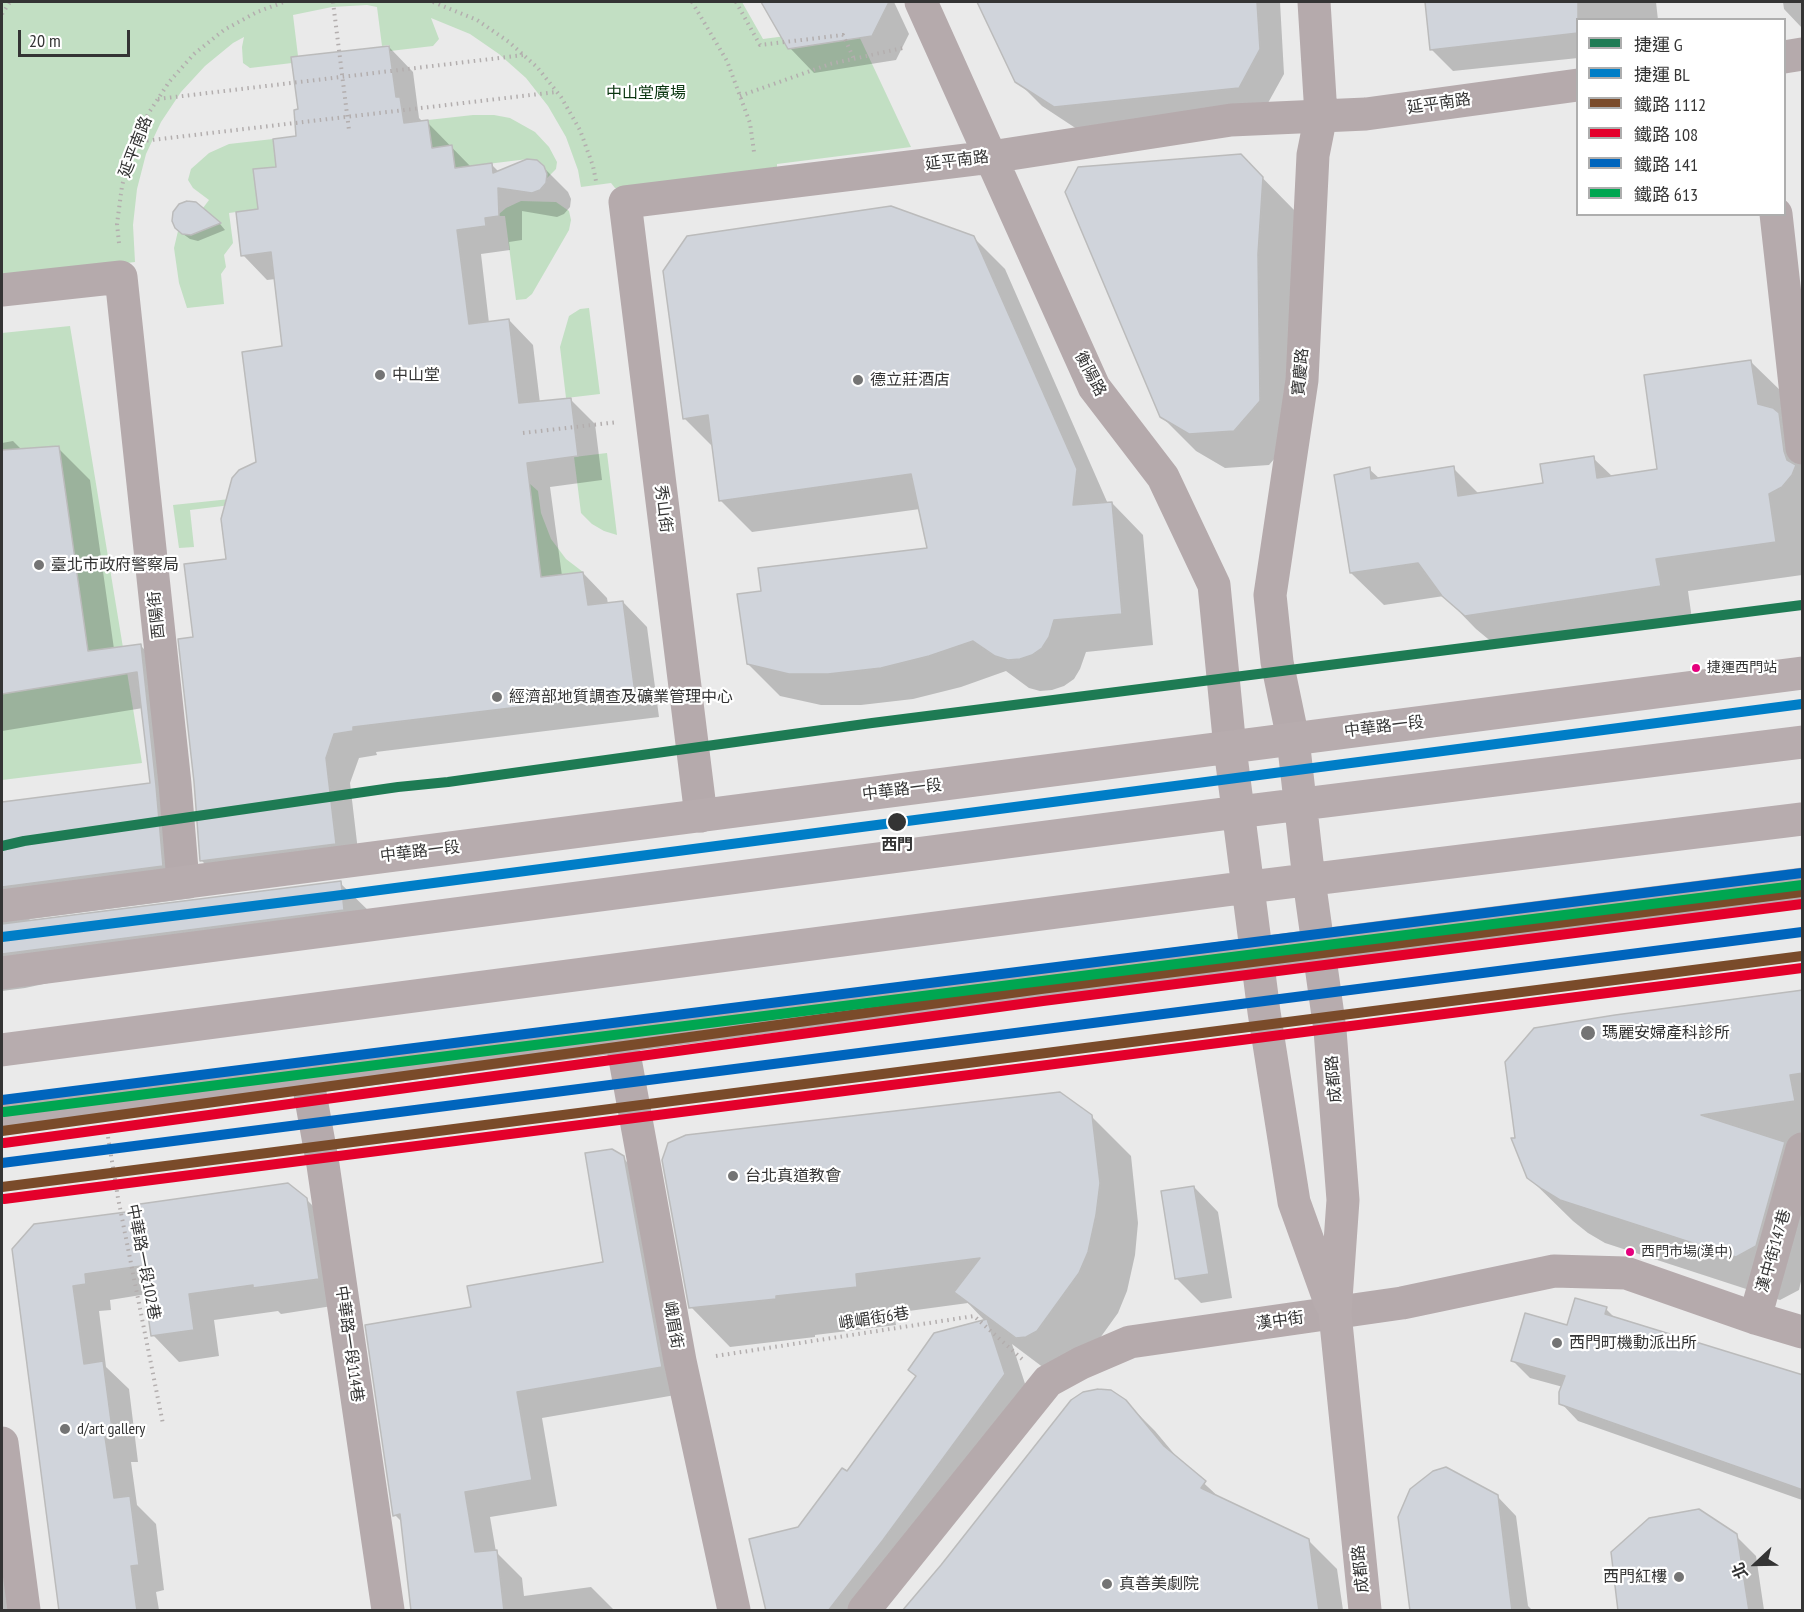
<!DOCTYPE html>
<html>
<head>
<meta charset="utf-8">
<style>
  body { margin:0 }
  #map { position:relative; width:1804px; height:1612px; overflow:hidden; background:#eaeaea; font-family:"PT Sans Narrow","Noto Sans TC",sans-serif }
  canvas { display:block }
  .frame { position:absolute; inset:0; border:3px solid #343434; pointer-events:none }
  .legend { position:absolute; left:1576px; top:18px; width:210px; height:198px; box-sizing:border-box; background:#fff; border:2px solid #aeaeae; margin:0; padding:8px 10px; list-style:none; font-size:18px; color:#343434 }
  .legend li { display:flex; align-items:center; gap:12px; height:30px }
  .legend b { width:30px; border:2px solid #aeaeae }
  .north { position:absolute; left:1726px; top:1534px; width:60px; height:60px; -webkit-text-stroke:4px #fff; paint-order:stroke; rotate:248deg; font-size:16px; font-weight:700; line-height:24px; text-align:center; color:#343434 }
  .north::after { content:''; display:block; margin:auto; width:21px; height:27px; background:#343434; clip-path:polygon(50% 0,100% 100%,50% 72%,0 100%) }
  .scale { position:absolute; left:18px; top:30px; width:112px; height:27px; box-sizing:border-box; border:3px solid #343434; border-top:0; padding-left:8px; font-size:18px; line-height:21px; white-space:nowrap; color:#343434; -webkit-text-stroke:4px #fff; paint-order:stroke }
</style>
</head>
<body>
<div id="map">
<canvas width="1804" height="1612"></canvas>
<div class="frame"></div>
<ul class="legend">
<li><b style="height:8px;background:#1e7b54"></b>捷運 G</li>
<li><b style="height:8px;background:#007ec7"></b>捷運 BL</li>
<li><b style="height:8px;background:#7a4b2a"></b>鐵路 1112</li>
<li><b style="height:8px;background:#e4002b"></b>鐵路 108</li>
<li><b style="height:8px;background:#0065bd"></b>鐵路 141</li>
<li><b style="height:8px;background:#00a651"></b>鐵路 613</li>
</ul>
<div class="north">北</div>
<div class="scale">20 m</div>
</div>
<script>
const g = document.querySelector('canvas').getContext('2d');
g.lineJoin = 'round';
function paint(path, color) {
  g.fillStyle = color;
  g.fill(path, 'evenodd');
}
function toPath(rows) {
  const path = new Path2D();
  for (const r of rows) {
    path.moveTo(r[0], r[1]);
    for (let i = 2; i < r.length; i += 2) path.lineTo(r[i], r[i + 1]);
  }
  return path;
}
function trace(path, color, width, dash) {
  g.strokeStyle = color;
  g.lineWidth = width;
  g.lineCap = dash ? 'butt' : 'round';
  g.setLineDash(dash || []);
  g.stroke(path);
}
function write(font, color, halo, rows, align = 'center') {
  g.font = font + ' "PT Sans Narrow","Noto Sans TC",sans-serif';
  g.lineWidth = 4.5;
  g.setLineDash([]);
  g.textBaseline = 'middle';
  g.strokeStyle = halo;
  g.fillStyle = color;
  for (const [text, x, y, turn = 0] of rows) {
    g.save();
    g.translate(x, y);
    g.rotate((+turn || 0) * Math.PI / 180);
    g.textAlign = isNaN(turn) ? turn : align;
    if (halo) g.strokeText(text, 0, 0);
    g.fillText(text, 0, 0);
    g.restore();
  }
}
paint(toPath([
  [2,2,742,2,763,39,847,28,851,19,911,147,777,164,777,167,621,190,615,188,611,183,581,187,578,170,566,137,548,106,526,78,499,54,470,34,431,18,439,39,433,46,390,51,389,45,382,46,377,7,367,5,332,7,293,15,298,56,291,57,292,63,250,68,243,63,242,47,244,37,233,43,205,66,181,92,161,122,146,154,137,189,133,225,135,262,2,278],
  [473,115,494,115,510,118,535,132,549,147,557,162,556,169,547,178,544,166,537,160,528,159,479,165,457,185,452,146,432,148,428,120],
  [273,139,276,167,254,169,258,209,229,213,233,243,224,255,226,267,221,274,224,304,187,308,179,283,174,248,178,231,182,234,191,235,199,232,205,225,203,208,209,200,193,188,188,180,191,169,209,153,229,144],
  [521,201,556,202,569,211,571,220,569,230,532,294,526,299,516,300,505,216,499,216,499,214,506,208],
  [589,308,600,394,566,398,560,347,569,316,580,309],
  [70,326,142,763,2,780,2,333],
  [607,453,617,535,604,531,592,524,581,513,574,457],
  [529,483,538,491,541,513,551,539,566,559,583,572,541,577],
  [230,499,231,505,190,510,194,547,179,548,173,505]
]), '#c2dfc3');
paint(toPath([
  [763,2,894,2,909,34,896,60,814,73,790,48],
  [979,2,1280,2,1284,74,1263,112,1080,131,1042,106,1017,81],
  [1426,2,1656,2,1658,20,1578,20,1578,58,1453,71,1431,49],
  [1783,2,1802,2,1802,28,1784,9],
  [389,47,413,72,419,118,423,122,427,122,472,168,492,165,499,172,543,167,568,192,571,199,570,207,564,214,557,217,522,211,522,240,509,242,510,250,481,254,489,323,509,320,533,345,540,403,570,399,595,424,602,480,550,487,562,576,583,573,607,598,608,604,623,602,647,627,659,717,376,752,377,755,359,758,350,783,360,868,226,885,202,861,195,638,228,560,257,463,284,348,276,279,267,280,243,255,278,168,298,138],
  [1240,155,1297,213,1294,436,1269,465,1225,468,1196,451,1161,416],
  [195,204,220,224,225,230,198,241,190,239,183,234],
  [973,237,1005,269,1108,504,1112,503,1143,535,1153,645,1086,652,1080,669,1074,679,1064,686,1052,690,1040,691,1029,688,1006,671,961,687,913,699,861,705,821,705,780,696,748,664,762,593,928,550,920,509,752,532,720,500,714,448,685,419],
  [1751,362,1784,394,1802,435,1802,575,1688,591,1692,619,1499,648,1476,629,1444,596,1384,605,1351,573,1369,469,1380,479,1453,468,1480,495,1545,485,1593,458,1613,477,1659,471],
  [13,441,22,450,58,448,90,480,114,649,141,646,172,677,194,898,31,919,22,923,340,883,372,914,25,988,2,991,2,804,151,784,143,708,2,731,2,443],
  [1802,991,1802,1277,1799,1290,1780,1300,1605,1243,1588,1233,1573,1221,1528,1177],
  [1091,1116,1131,1156,1138,1223,1135,1255,1127,1291,1118,1313,1077,1370,1056,1377,1012,1344,1031,1402,875,1610,768,1610,799,1529,847,1473,917,1377,985,1321,968,1303,894,1313,896,1325,815,1335,815,1337,730,1347,691,1307],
  [623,1158,649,1184,687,1393,542,1418,557,1506,490,1517,496,1552,522,1578,524,1596,591,1587,614,1610,411,1610,402,1522,395,1515,472,1309,604,1264],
  [1194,1187,1218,1212,1232,1298,1201,1303,1176,1278],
  [306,1199,333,1226,345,1304,281,1314,278,1311,214,1320,219,1356,179,1362,153,1335,147,1294,110,1300,111,1310,99,1311,106,1367,129,1389,138,1462,131,1462,137,1505,156,1524,164,1590,156,1592,159,1610,61,1610,14,1249],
  [1606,1309,1616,1319,1802,1376,1802,1500,1578,1421,1561,1403,1563,1387,1530,1378,1513,1361,1568,1327],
  [1125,1401,1155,1431,1181,1462,1222,1500,1308,1540,1337,1569,1343,1610,904,1610],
  [2,1476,18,1610,2,1610],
  [1497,1496,1516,1516,1528,1606,1532,1610,1410,1610],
  [1736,1536,1756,1556,1764,1610,1620,1610]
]), '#0003');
const building = toPath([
  [761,2,889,2,872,36,788,49,761,2],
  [977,2,1257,2,1260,49,1239,88,1054,107,1015,82,977,2],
  [1425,2,1578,2,1578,33,1430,50,1425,2],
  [389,46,396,97,400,97,404,123,428,120,432,148,452,145,455,168,492,163,493,173,527,159,537,160,544,166,547,174,546,183,540,190,532,193,498,188,499,216,485,218,486,226,457,230,469,324,509,319,519,403,571,398,578,456,527,463,541,577,583,572,588,605,623,601,635,693,353,727,353,731,334,734,326,758,336,844,200,861,194,782,178,639,193,637,184,564,226,559,221,519,232,478,239,470,256,462,242,352,282,346,271,252,241,256,236,212,258,209,253,169,276,167,273,139,296,136,294,110,298,109,291,57,389,46],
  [1241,154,1263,177,1258,254,1260,401,1234,431,1189,434,1160,417,1065,192,1078,167,1241,154],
  [187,201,196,202,221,223,191,235,182,234,175,228,172,221,173,212,179,204,187,201],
  [891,206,974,236,1077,469,1073,505,1112,502,1122,614,1054,620,1049,637,1042,648,1032,655,1020,659,1008,660,995,656,973,641,929,656,881,668,828,674,789,674,747,664,737,594,761,591,758,568,927,548,911,474,719,501,708,415,683,419,663,271,687,236,891,206],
  [1751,360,1758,404,1773,408,1779,413,1784,451,1787,460,1796,465,1792,475,1782,487,1769,494,1776,542,1656,559,1661,586,1465,616,1442,596,1418,563,1350,573,1334,475,1370,467,1371,479,1454,466,1458,496,1543,483,1540,464,1594,456,1597,478,1657,469,1644,375,1751,360],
  [59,446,88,651,141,644,156,786,163,866,2,887,2,802,150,783,137,672,2,694,2,450,59,446],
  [341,881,344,910,2,954,2,924,341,881],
  [1803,990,1803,1073,1790,1075,1795,1101,1701,1115,1785,1142,1756,1246,1736,1257,1560,1200,1542,1189,1527,1178,1511,1138,1515,1138,1505,1062,1534,1028,1615,1015,1803,990],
  [1060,1092,1092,1115,1100,1183,1096,1215,1088,1252,1079,1273,1037,1331,1026,1337,1016,1338,954,1292,980,1258,856,1274,857,1287,776,1296,776,1299,689,1308,662,1160,668,1143,686,1135,1060,1092],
  [612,1149,624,1156,662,1367,517,1392,532,1480,465,1492,475,1552,497,1550,504,1611,411,1611,400,1514,393,1516,365,1325,471,1307,467,1286,603,1262,585,1153,612,1149],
  [288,1183,307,1198,319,1279,253,1288,253,1285,189,1294,194,1330,151,1336,141,1266,85,1274,86,1284,73,1286,84,1364,103,1361,113,1436,105,1437,114,1498,130,1496,139,1565,131,1566,137,1611,59,1611,12,1249,34,1224,134,1211,133,1205,288,1183],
  [1194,1186,1209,1274,1175,1279,1161,1191,1194,1186],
  [1575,1298,1607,1307,1605,1314,1803,1375,1803,1490,1559,1404,1559,1392,1565,1376,1511,1361,1525,1313,1567,1325,1575,1298],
  [987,1319,1005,1374,883,1540,828,1611,766,1611,749,1539,798,1527,842,1468,847,1471,916,1376,908,1370,934,1333,987,1319],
  [1098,1389,1111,1390,1126,1400,1164,1446,1206,1481,1201,1488,1309,1539,1319,1611,902,1611,941,1565,1071,1400,1083,1392,1098,1389],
  [1446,1467,1498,1495,1512,1611,1410,1611,1398,1517,1410,1489,1433,1471,1446,1467],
  [1699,1509,1737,1534,1749,1611,1618,1611,1611,1552,1649,1518,1699,1509]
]);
paint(building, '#d0d4db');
trace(building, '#bbb', 1.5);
trace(toPath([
  [333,2,349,130],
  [433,2,477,20,509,42,537,67,561,97,580,130,593,166,596,181],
  [692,2,727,61,750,123,754,152],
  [736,2,760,45,843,35,854,59],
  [2,14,10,2],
  [740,96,830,64,903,48],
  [158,99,524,55],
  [135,142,556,92],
  [119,243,117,224,122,186,132,149,148,114,169,82,194,54,224,30,257,12,284,2],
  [523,433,618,422],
  [108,1137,118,1198,163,1424],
  [716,1356,974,1316,1022,1359]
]), '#b3aeae', 4, [1.5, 4.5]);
trace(toPath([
  [921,2,1094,387,1163,477,1214,585,1230,748],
  [1784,57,1802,54],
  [1776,214,1802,448],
  [2,290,121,277,175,784,183,882],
  [1293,739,1277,662,1270,595,1302,380,1313,155,1321,115,1314,2],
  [701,816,625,202,991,157,1231,120,1366,114,1578,85],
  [621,1037,680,1361,734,1610],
  [307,1077,323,1165,388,1610],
  [1755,1318,1802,1149],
  [2,1443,24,1610],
  [864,1610,1048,1381,1081,1363,1130,1342,1402,1303,1554,1271,1626,1273,1755,1318,1802,1332]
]), '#b5aaac', 33);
trace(toPath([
  [1293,739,1309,880,1330,1030,1343,1200,1335,1313,1365,1610],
  [1230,748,1264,1012,1294,1202,1330,1302],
  [2,906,1802,673],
  [2,973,1238,812,1802,742],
  [2,1050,1249,887,1802,819],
  [2,1117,1390,936,1802,884]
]), '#b7acae', 33);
trace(toPath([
  [2,1131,1041,989,1802,892],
  [2,1187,1802,956]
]), '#7a4b2a', 10);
trace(toPath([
  [4,1143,1043,1001,1802,904],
  [4,1199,1802,968]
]), '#e4002b', 10);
trace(toPath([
  [2,1100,1802,873],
  [2,1163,1802,932]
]), '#0065bd', 10);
trace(toPath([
  [4,1112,1802,885]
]), '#00a651', 10);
trace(toPath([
  [2,846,24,841,398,787,448,782,872,723,1802,605]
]), '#1e7b54', 10);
trace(toPath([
  [2,937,334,896,1802,704]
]), '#007ec7', 10);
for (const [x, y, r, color] of [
  [380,375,6,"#747474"],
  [858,380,6,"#747474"],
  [39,565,6,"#747474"],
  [1696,668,5,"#e5007d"],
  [497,697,6,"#747474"],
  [897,822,10,"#343434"],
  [1588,1033,8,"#747474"],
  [733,1176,6,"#747474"],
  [1630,1252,5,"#e5007d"],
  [1557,1343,6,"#747474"],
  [65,1429,6,"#747474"],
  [1679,1577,6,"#747474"],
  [1107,1584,6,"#747474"]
]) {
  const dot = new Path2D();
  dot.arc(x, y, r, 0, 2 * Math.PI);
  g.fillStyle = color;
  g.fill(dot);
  trace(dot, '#fff', 2);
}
write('14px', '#343434', '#fff', [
  ["捷運西門站",1707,668],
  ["西門市場(漢中)",1641,1252]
], 'left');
write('16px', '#09350f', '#fff', [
  ["中山堂廣場",646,93]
]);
write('16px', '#343434', '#fff', [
  ["延平南路",1439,104,-8],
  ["延平南路",136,147,-69],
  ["延平南路",957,161,-7],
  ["寶慶路",1301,372,-85],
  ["衡陽路",1090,374,62],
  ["秀山街",663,509,83],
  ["酉陽街",157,615,-96],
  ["中華路一段",1384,727,-7],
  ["中華路一段",902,790,-7],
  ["中華路一段",420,852,-7],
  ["成都路",1334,1079,-95],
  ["漢中街147巷",1774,1251,-74],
  ["中華路一段102巷",143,1262,79],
  ["峨嵋街6巷",874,1319,-9],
  ["漢中街",1280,1321,-8],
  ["峨眉街",673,1325,80],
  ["中華路一段114巷",349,1344,82],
  ["成都路",1361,1569,-96]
]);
write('16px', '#343434', '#fff', [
  ["中山堂",392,375],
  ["德立莊酒店",870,380],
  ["臺北市政府警察局",51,565],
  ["經濟部地質調查及礦業管理中心",509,697],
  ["瑪麗安婦產科診所",1602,1033],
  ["台北真道教會",745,1176],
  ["西門町機動派出所",1569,1343],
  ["d/art gallery",77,1429],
  ["西門紅樓",1667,1577,"right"],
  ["真善美劇院",1119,1584]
], 'left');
write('bold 16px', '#343434', '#fff', [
  ["西門",897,845]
]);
</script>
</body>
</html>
